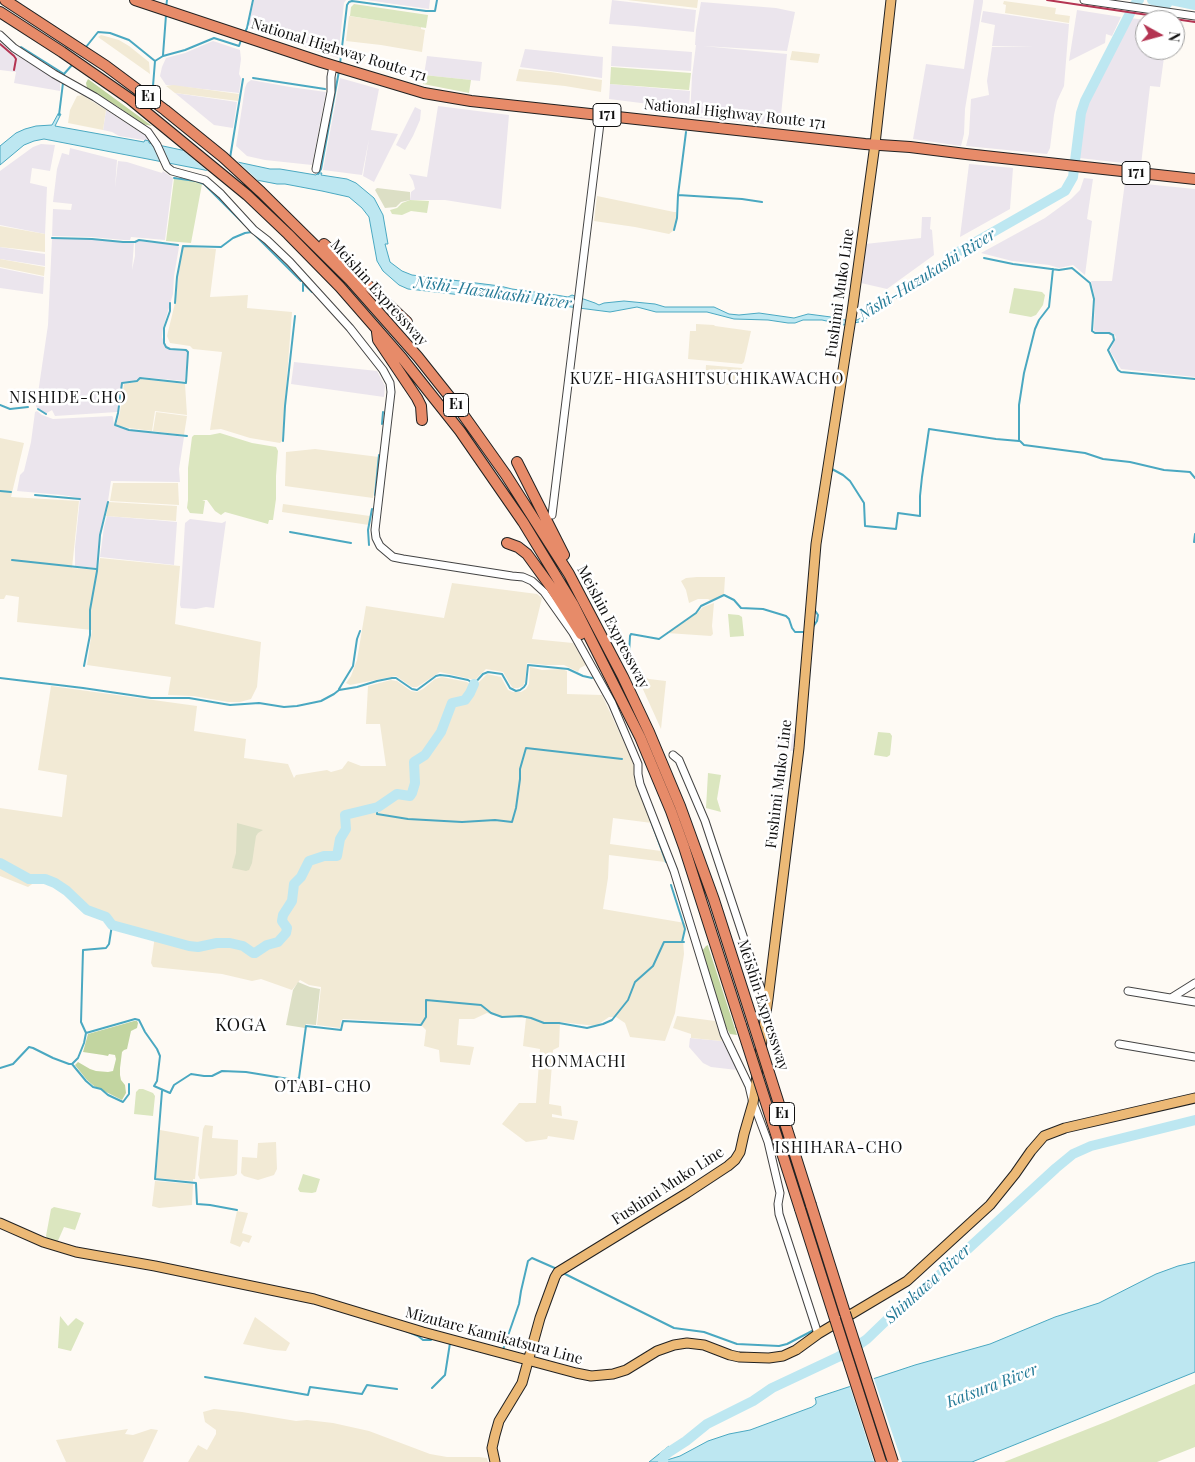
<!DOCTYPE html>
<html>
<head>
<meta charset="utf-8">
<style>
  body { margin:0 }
  #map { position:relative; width:1195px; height:1462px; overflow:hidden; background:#fefaf4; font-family:"Playfair Display",serif }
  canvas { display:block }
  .north { position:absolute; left:1135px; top:10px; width:50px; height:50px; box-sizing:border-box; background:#fff; border:1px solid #9f9f9f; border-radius:50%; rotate:97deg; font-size:14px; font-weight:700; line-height:20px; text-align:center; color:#101010 }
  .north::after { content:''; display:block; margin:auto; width:18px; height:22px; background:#b43452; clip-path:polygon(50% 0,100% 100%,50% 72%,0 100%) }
</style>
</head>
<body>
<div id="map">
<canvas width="1195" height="1462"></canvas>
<div class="north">N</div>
</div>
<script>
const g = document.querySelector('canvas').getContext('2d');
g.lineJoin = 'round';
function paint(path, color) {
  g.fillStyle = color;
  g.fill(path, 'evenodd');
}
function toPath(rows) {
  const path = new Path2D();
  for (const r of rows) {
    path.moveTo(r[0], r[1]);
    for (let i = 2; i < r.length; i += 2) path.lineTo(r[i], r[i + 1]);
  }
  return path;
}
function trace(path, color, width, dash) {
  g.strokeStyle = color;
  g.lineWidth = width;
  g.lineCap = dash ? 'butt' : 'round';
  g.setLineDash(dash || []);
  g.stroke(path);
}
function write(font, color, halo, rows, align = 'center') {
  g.font = font + ' "Playfair Display",serif';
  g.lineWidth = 5;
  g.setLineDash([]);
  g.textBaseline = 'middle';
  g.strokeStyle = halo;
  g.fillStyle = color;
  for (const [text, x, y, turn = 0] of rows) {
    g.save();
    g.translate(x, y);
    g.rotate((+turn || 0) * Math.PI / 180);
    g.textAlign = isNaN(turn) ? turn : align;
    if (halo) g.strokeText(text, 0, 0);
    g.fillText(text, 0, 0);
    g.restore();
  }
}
paint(toPath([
  [254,0,346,0,344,3,338,58,248,28],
  [366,0,430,0,429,9],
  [612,0,696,10,694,32,635,26,609,24],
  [974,0,983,0,983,2,965,109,964,134,961,146,913,139,926,64,964,69],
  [701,2,776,8,795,12,787,51,703,46,787,54,780,126,690,117,692,76,696,45,695,45,696,30],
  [1077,10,1121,17,1112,36,1106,34,1105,43,1069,61],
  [983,11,1069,24,1064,86,1057,101,1054,115,1050,148,1047,154,966,146,969,134,971,99,989,95,987,81,992,47,1034,46,992,46,995,25,981,22],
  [1131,18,1145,20,1145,50,1165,50,1160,87,1150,86,1141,165,1079,158,1086,109],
  [213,41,240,50,241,59,239,74,241,78,239,93,166,85,160,76,162,67,166,58,185,53],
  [0,42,18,56,60,82,60,91,14,83,16,72,0,70],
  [612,46,692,52,691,71,611,66],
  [525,49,603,57,602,78,520,67],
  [427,56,482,62,480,81,424,75],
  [340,78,379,89,371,130,398,134,374,182,363,176,369,139,362,175,323,170],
  [251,80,290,87,326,92,312,165,265,160,247,156,236,146,245,88,247,83],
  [610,84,690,91,689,109,609,99],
  [175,93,237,102,233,128,214,125],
  [438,106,509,115,501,209,445,200,410,200,411,192,415,189,413,181,409,174,427,177],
  [415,107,421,110,420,120,413,136,405,150,396,145],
  [106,110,149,138,150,141,119,136,112,132,103,130],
  [41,144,55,145,50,171,32,168,30,183,47,187,45,234,0,225,0,171,33,147],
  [70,148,117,160,115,188,118,161,127,162,162,173,163,171,173,178,165,240,131,237,130,240,124,240,91,237,52,236,53,209,71,210,72,204,53,202,57,169,62,153,69,155],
  [969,164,1013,168,1010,209,960,237],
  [1084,178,1093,179,1087,219,1092,221,1085,275,1073,265,1059,268,1049,265,1012,261,981,253,1045,218,1071,199,1080,190],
  [1125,182,1195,189,1195,377,1121,369,1110,351,1116,337,1113,333,1095,333,1094,329,1095,298,1091,281,1112,281],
  [922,217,931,217,930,229,932,230,934,255,887,289,861,283,865,244,921,238],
  [52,239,92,239,123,242,134,242,132,270,135,256,135,243,140,241,177,245,179,247,174,276,173,294,163,328,162,337,166,347,170,349,186,351,188,353,185,381,140,377,136,380,122,382,117,412,55,416,52,410,47,413,43,412,36,407,48,325],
  [0,247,45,254,45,266,0,259],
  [0,268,44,277,43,294,0,288],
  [294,362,377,371,385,386,384,397,291,384],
  [37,411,42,415,53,419,112,416,113,417,114,425,116,427,129,430,184,437,179,469,180,482,111,481,108,501,100,531,97,568,75,566,75,547,80,498,62,495,17,491,20,475,24,471,31,442,35,412],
  [107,516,177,522,174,565,100,557,104,527],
  [190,519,222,523,226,521,214,608,206,607,196,609,181,608,180,605,185,523],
  [779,733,796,734,794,751,775,750,776,739,779,739],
  [690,1038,722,1041,737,1070,711,1067,703,1063,689,1047]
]), '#ebe5ed');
paint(toPath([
  [627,0,698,0,697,8],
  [1004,1,1056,8,1055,14,1070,16,1069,23,1005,13,1006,5,1003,4],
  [349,16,421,27,421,29,425,30,422,52,381,45,346,41],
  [101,35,119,40,129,46,149,62,150,74,98,37],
  [792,51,820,54,818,63,790,60],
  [519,69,551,72,602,80,601,92,565,86,516,81],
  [173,85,239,94,238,101,175,93,166,86],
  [82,95,106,110,103,130,68,123,70,110,77,96],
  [597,196,674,212,676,212,676,221,673,231,669,234,635,227,594,221],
  [0,226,45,234,45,252,0,247],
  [182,246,216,249,210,297,248,295,247,308,292,312,282,441,280,443,250,438,221,429,210,430,222,352,193,349,190,346,170,343,167,336,175,303],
  [0,259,45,267,44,276,0,267],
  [696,324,714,325,715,326,751,331,744,362,742,364,688,359,690,331,696,331],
  [706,365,742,368,739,386,705,382],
  [141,379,185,384,187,415,155,411,152,431,129,428,116,425,120,412,124,384,137,382],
  [156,412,187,416,184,435,153,431],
  [0,438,24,443,11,497,79,501,72,568,98,570,100,558,180,566,175,624,261,642,257,687,251,699,240,702,228,702,193,696,168,695,171,677,87,665,92,630,17,622,19,597,6,595,4,599,0,599],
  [315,449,379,457,373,498,285,486,286,452],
  [113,483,178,483,179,505,110,501],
  [109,502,177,506,176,521,106,516],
  [283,504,370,516,369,525,282,512],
  [697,577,725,577,724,594,712,601,708,599,698,599,689,603,686,590,681,581,686,578],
  [452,583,537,594,542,598,532,639,573,643,586,665,580,668,578,672,564,665,546,665,527,663,525,682,523,686,518,688,513,688,510,684,503,672,486,669,475,680,440,672,417,687,412,687,396,676,350,685,346,683,351,676,357,660,366,606,444,618],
  [714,603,712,626,713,634,711,636,667,633,697,613,703,607],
  [530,667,542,670,562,669,567,671,567,694,602,695,632,760,652,823,613,818,610,844,661,851,665,862,609,855,608,878,603,909,685,923,686,927,683,939,684,954,675,1013,665,1041,630,1037,625,1023,616,1017,609,1017,596,1026,560,1022,559,1047,553,1050,549,1104,561,1106,562,1116,552,1114,552,1117,578,1121,574,1140,548,1136,547,1139,526,1142,502,1124,519,1103,536,1103,540,1049,523,1046,526,1018,502,1017,487,1013,474,1019,459,1019,457,1045,474,1047,470,1065,440,1062,439,1050,424,1046,426,1030,419,1023,343,1019,341,1021,340,1028,317,1025,321,987,309,985,300,980,292,990,261,979,252,981,222,974,153,967,151,963,155,936,118,926,107,917,88,909,63,886,51,879,42,877,28,887,0,876,0,808,62,817,67,775,38,770,51,686,197,706,194,731,246,739,244,758,288,764,294,778,296,775,327,770,331,772,342,769,348,761,361,766,386,766,380,724,366,724,368,686,391,680,397,681,411,691,417,692,423,689,435,679,442,677,467,682,474,687,487,674,501,677,508,690,513,692,521,692,526,689,529,684],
  [636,674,642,676,649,679,666,681,661,729],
  [677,1016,715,1021,722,1041,691,1038,691,1034,673,1028],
  [205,1125,213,1126,212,1138,238,1140,237,1174,234,1176,200,1179,198,1175,203,1129],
  [160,1130,199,1137,195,1179,193,1179,193,1181,156,1178],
  [276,1142,277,1169,274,1175,258,1180,244,1176,241,1173,242,1157,257,1158,258,1143],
  [155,1181,193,1184,192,1205,159,1208,152,1206],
  [237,1211,248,1213,242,1233,252,1236,249,1243,243,1241,240,1247,230,1243],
  [255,1317,290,1343,286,1351,274,1350,243,1344],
  [214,1409,242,1412,296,1421,307,1420,333,1423,369,1431,430,1454,447,1457,479,1457,487,1458,488,1462,188,1462,198,1445,207,1450,216,1434,216,1430,205,1422,203,1412],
  [128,1429,125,1434,133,1435,151,1429,158,1430,143,1462,66,1462,56,1440]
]), '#f2ead5');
paint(toPath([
  [354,4,428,15,426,28,350,16,351,7],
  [611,67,691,73,689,90,610,84],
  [424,75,471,80,469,93,423,84],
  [174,179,195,181,202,184,191,243,166,241],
  [410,200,429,201,427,213,411,211,402,215,392,214,390,210,397,208,402,203],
  [1014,288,1042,292,1045,295,1043,305,1036,315,1031,317,1009,313],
  [220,433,252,443,276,447,278,451,276,476,276,499,273,520,269,520,268,524,225,512,221,515,215,511,207,500,202,500,205,501,203,514,190,513,187,508,188,500,188,468,192,437,194,435,210,435],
  [728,614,739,615,742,617,744,636,730,637],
  [878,732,890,733,892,736,890,755,887,757,874,755],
  [708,773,721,775,717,799,721,812,706,808],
  [139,1089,143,1089,153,1093,155,1096,153,1116,134,1114,136,1092],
  [303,1174,320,1179,316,1192,312,1193,300,1192,298,1189],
  [54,1207,81,1213,75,1230,64,1227,57,1243,48,1240,46,1236,51,1209],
  [60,1316,68,1326,76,1318,84,1323,71,1351,58,1348],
  [1195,1384,1195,1447,1190,1449,1157,1462,1004,1462,1108,1421]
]), '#dbe6bf');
paint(toPath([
  [88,79,152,126,142,124,117,106,98,96,87,88,86,83],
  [708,945,708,946,737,1035,730,1034,726,1027,702,951,706,946],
  [134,1021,137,1021,138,1023,137,1028,131,1031,127,1049,124,1050,122,1052,120,1068,120,1075,121,1080,125,1085,126,1093,122,1100,94,1086,87,1080,75,1065,78,1062,90,1069,96,1071,108,1072,113,1071,116,1059,115,1055,109,1054,108,1056,103,1055,83,1052,88,1034]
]), '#c2d5a0');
paint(toPath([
  [377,188,410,192,410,200,401,202,396,207,385,208,375,190],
  [237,823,263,830,258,833,256,836,252,863,249,870,246,871,232,868,236,853],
  [298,982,310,987,320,989,316,1025,306,1024,305,1028,286,1025,293,990]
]), '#dcdfc5');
const water = toPath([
  [58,114,61,114,55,126,144,142,145,140,149,141,149,143,270,169,280,169,316,175,318,173,322,173,321,175,347,179,356,183,374,198,383,215,388,244,385,244,390,262,402,271,412,275,500,286,512,289,556,295,568,297,572,295,595,303,599,305,604,303,624,301,655,304,665,307,714,307,729,314,739,315,759,313,794,318,808,314,831,317,835,319,846,320,857,320,861,318,907,285,938,268,946,263,950,257,951,260,948,266,929,280,908,293,892,300,880,311,871,316,859,322,843,325,835,325,831,322,822,320,803,320,795,323,788,323,768,320,734,319,707,312,656,312,637,307,610,312,571,307,530,300,505,300,418,290,408,289,399,285,383,271,377,261,369,217,362,208,349,197,322,191,285,184,277,184,44,139,34,141,24,145,0,165,0,146,16,133,25,129,36,126,52,125,58,114],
  [1195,1262,1195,1372,972,1462,649,1462,669,1446,673,1453,667,1457,667,1460,680,1456,708,1441,729,1434,750,1430,812,1407,816,1404,816,1401,815,1398,915,1365,990,1344,1055,1317,1099,1303,1156,1274,1178,1266,1195,1262]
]);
paint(water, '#bde7f1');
trace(water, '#4aa8c1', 1);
paint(toPath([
  [180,148,235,159,262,184,211,174],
  [873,1376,902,1462,874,1462,849,1384]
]), '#fefaf4');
trace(toPath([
  [166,8,167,0],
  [244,34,247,28,253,0],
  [21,47,64,74,64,76],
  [86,47,98,32,110,33,129,40,155,61],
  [163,55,166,15],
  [340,64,347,5,349,2,352,1,426,11,435,11,437,0],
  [64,74,72,65],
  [253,78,325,89],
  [153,86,155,61,163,56,185,50,214,38,239,46,241,40],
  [59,115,63,83],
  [230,158,243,79],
  [318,174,321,169,339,71],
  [174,178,196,181,204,184,245,225],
  [678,195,742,199,762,202],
  [674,230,677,218,678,195,686,132],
  [255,235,301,281],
  [52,238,92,239,123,242,135,242,139,240,178,245],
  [958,252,969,254],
  [984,258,1013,264,1059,270,1072,268,1090,283,1094,299,1092,331,1095,333,1109,333,1113,335,1114,340,1108,350,1118,370,1121,372,1195,379],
  [303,283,312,292],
  [303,291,303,283],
  [170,303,170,311,164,328,164,343,166,347,170,349,186,350,188,352,186,383,140,378,137,381,122,383,118,413,115,425,129,430,187,436],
  [175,303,177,277,183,246,221,247,233,238,245,233,252,232],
  [0,405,10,409,28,407],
  [38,409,46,414],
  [382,424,383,412],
  [283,441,285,406,295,316],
  [1020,441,1024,445,1085,453,1103,459,1130,462,1164,470,1190,472,1195,478],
  [832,471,832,469,843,475,850,481,864,503,865,526,896,529,898,513,920,516,920,496,922,477,929,429,996,439,1019,441,1019,405,1024,373,1035,329,1039,320,1049,307,1053,269],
  [0,491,11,492],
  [35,495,80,499],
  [375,495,379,455],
  [290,532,351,543],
  [1195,534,1194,542,1195,542],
  [369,545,368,530,372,509],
  [12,560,96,569],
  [813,627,817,621,818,615,814,609],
  [629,654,630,636,631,634,659,639,696,613,701,606,724,595,734,600,741,608,763,609,786,616,789,619,792,628,795,632,805,632],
  [84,666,90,635,90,610,97,571,100,535,108,502],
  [0,678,83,688,151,698,189,698,230,705,259,703,284,707,297,706,321,701,334,694,339,690,357,687,377,681,392,678,396,678,412,689,417,690,436,676,440,675,449,676,468,680,474,684,483,674,488,672,502,674,510,688,516,691,520,690,524,687,526,684,528,665,568,669,583,676,592,678],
  [339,689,353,666,357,639,360,631],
  [644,802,666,862],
  [377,807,377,814,408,819,462,822,495,820,512,822,516,808,520,779,520,769,526,748,622,759],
  [671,885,685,929,682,942],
  [86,1033,135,1019,139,1020,145,1032,157,1049,160,1056,157,1081,154,1086,170,1093,174,1085,191,1074,204,1076,212,1076,222,1071,246,1072,295,1080,299,1078,306,1026,341,1030,343,1021,421,1025,426,1017,426,1000,481,1005,491,1013,502,1017,521,1016,531,1018,544,1023,559,1023,587,1028,603,1024,612,1020,628,1000,635,982,653,966,664,942,684,942],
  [72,1064,86,1081,93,1087,101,1089,108,1095,123,1102,129,1094,129,1084],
  [0,1068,13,1064,29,1047,33,1048,53,1058,69,1064,72,1064,78,1058,84,1043,86,1033,81,1022,83,950,106,948,109,944,112,925],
  [162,1091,155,1179,196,1183,197,1204,210,1205,237,1210],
  [563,1273,674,1328,704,1332,737,1344,779,1346,787,1344,812,1331],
  [406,1331,418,1336,423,1340,431,1340],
  [503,1350,519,1304,521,1291,528,1261,532,1258,557,1269],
  [205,1377,308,1395,310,1387,362,1394,367,1385,397,1389],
  [432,1388,445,1375,450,1343]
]), '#4aa8c1', 2);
trace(toPath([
  [1152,0,1167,4],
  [1171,0,1195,5],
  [941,267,958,252,1065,191,1073,177,1081,113,1085,101,1127,19,1135,4,1139,0],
  [0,863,29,879,45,879,55,883,67,891,87,910,106,917,112,925,189,946,198,947,217,943,230,943,243,946,253,953,255,953,267,945,278,942,286,933,287,928,282,921,283,915,292,901,294,884,301,877,309,861,324,856,337,856,340,839,346,829,345,815,378,807,397,794,410,796,412,793,415,783,414,762,425,755,441,732,452,703,465,700,470,693,474,684],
  [663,1462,664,1456,669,1452,686,1441,707,1424,753,1401,772,1388,838,1357,853,1349,867,1339,893,1314,921,1292,1056,1168,1073,1154,1091,1146,1195,1120]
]), '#bde7f1', 10);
const minor = toPath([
  [1084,0,1195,16],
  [0,35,14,48,54,74,95,97,148,132,157,145,167,167,172,171,205,180,221,194,254,230,267,240,290,262,350,328,383,370,390,383,391,392,375,530,376,538,380,546,393,557,403,559,512,576,523,577,532,581,544,592,573,633,612,703,638,764,638,774,640,784,674,871,724,1034,749,1086,753,1103,756,1110,768,1142,780,1193,778,1204,779,1214,818,1334],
  [316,169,331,92,331,77,333,66],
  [552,515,601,115],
  [673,755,679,760,705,821,752,963,762,992,768,999],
  [1128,991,1195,1002],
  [1171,998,1195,983],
  [1119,1044,1195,1057]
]);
const major = toPath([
  [0,1223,43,1242,76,1252,155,1266,314,1299,423,1332,576,1373,591,1376,613,1374,626,1370,657,1351,674,1345,687,1343,704,1345,730,1355,739,1357,769,1358,783,1356,796,1350,818,1334,907,1281,990,1205,1015,1174,1031,1151,1044,1136,1065,1128,1195,1098],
  [495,1462,492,1448,495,1435,499,1421,522,1383,540,1318,555,1277,558,1272,687,1193,728,1166,735,1160,740,1152,744,1134,753,1103,768,999,799,748,816,544,852,312,875,144,891,0]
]);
const highway = toPath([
  [5,0,106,66,165,110,223,157,261,192,350,280,418,357,457,406,506,475,569,574,623,677,649,732,680,806,714,900,753,1022],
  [135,0,321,62,424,93,471,101,865,144,910,147,966,154,1195,179],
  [0,12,62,52,130,99,247,195,288,234,340,287,402,358,460,431,523,522,573,604,640,737,671,811,684,847,741,1025],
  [324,244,407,322],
  [377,332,378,340,417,398,421,406,422,420],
  [517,462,564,555],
  [507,543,518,547,527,554,551,587,581,634],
  [811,1205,845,1313],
  [800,1209,835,1319]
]);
trace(minor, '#434343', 9);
trace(major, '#212121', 11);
trace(highway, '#212121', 12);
trace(minor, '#fff', 7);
trace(major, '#ecb976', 9);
trace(highway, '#e78b69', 10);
trace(toPath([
  [1047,0,1195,22],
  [0,44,14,56,16,59,14,70]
]), '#b43452', 2);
const highwayBridge = toPath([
  [753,1022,811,1205],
  [741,1025,800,1209],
  [845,1313,893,1462],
  [835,1319,881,1462]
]);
trace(highwayBridge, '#212121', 12, []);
trace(highwayBridge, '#e78b69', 10);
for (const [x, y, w] of [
  [148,97,25],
  [607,115,28],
  [1136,173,28],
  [456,405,25],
  [782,1114,25]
]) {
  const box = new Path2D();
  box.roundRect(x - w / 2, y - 11.5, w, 23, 4);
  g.fillStyle = '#fff';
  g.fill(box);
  trace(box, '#101010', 1);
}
write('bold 14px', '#101010', null, [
  ["E1",148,97],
  ["171",607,115],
  ["171",1136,173],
  ["E1",456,405],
  ["E1",782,1114]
]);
write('15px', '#101010', '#fff', [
  ["National Highway Route 171",339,50,17],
  ["National Highway Route 171",735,114,6],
  ["Meishin Expressway",379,293,48],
  ["Fushimi Muko Line",840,293,-82],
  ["Meishin Expressway",613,627,62],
  ["Fushimi Muko Line",779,784,-83],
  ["Meishin Expressway",763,1005,72],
  ["Fushimi Muko Line",668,1186,-33],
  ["Mizutare Kamikatsura Line",494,1336,15]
]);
write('italic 16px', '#247a97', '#fff', [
  ["Nishi-Hazukashi River",927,275,-32],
  ["Nishi-Hazukashi River",493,293,8],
  ["Shinkawa River",928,1284,-42],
  ["Katsura River",992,1386,-21]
]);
g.letterSpacing = '1px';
write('16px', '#101010', '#fff', [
  ["KUZE-HIGASHITSUCHIKAWACHO",707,379],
  ["NISHIDE-CHO",68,398],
  ["HONMACHI",579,1062],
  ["OTABI-CHO",323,1087],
  ["ISHIHARA-CHO",839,1148]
]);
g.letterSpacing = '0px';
g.letterSpacing = '1px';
write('18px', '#101010', '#fff', [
  ["KOGA",241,1025]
]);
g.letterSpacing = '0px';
</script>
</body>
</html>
